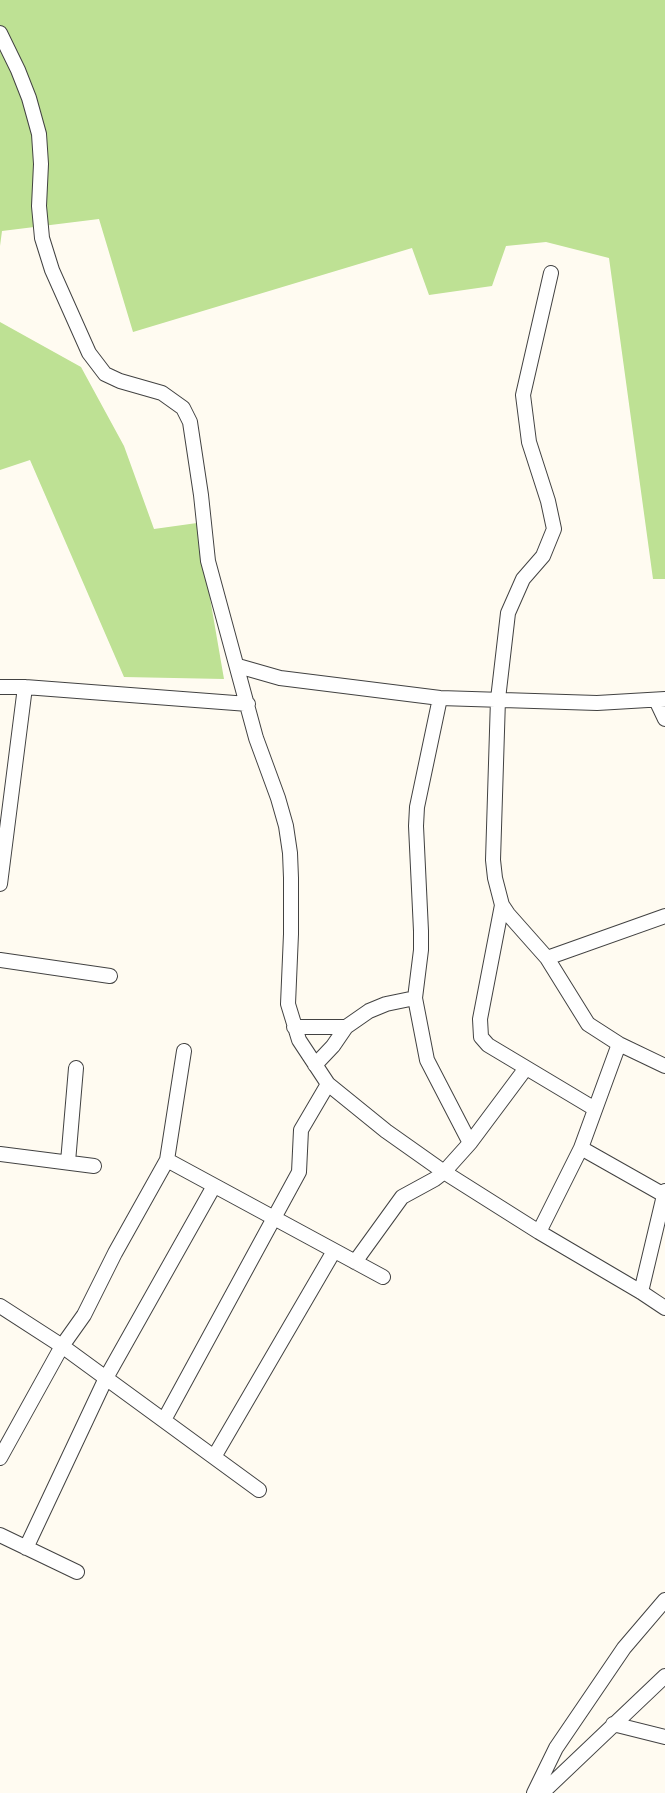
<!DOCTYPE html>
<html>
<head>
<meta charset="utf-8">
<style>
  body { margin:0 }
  canvas { display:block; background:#fffbf1 }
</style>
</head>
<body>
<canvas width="665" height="1793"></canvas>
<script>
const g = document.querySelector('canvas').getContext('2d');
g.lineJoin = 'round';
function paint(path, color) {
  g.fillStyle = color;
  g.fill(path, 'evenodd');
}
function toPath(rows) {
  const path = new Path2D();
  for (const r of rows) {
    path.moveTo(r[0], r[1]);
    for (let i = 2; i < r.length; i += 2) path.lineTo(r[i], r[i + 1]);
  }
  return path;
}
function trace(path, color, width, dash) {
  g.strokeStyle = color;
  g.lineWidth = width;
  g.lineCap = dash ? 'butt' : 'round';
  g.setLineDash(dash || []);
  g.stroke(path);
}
paint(toPath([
  [0,0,665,0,665,579,653,579,609,258,546,242,506,246,492,286,429,295,412,248,133,332,99,219,2,231,0,246],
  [0,322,81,367,124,446,154,529,197,523,224,679,124,677,30,460,0,470]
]), '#bee194');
const minor = toPath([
  [0,33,18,70,29,98,39,134,41,164,39,206,42,238,52,270,89,353,105,374,120,381,162,393,183,408,190,422,201,495,208,561,256,738,278,798,286,826,290,853,291,878,291,934,288,1004,299,1040,328,1084,386,1131,444,1172,539,1232,641,1292,665,1308],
  [551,273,523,395,529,442,548,501,554,529,543,556,523,579,508,613,498,699,493,860,495,878,502,905,508,914,547,958,588,1024,619,1044,665,1066],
  [238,666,280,678,440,698,597,703,665,699],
  [0,687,25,687,248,704],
  [440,698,417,807,416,826,421,931,421,950,415,998,427,1060,470,1143],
  [656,700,665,719],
  [0,884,25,687],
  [502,905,480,1019,481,1037,488,1045,595,1109],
  [547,958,665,916],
  [0,960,110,976],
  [294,1027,346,1027],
  [315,1065,333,1046,346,1027,369,1011,386,1004,415,998],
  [581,1148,664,1195],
  [0,1154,94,1166],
  [167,1160,383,1277],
  [68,1162,76,1068],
  [539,1232,581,1148,619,1044],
  [355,1262,402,1197,435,1179,444,1172,470,1143,526,1068],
  [641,1292,665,1191],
  [0,1306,62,1346,259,1490],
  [164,1420,299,1172,301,1130,328,1084],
  [214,1457,334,1251],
  [0,1458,62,1346,84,1315,115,1253,167,1160,184,1051],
  [0,1535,77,1572],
  [26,1548,106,1378,214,1186],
  [613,1724,665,1737],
  [534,1793,556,1748,624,1648,665,1600],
  [542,1793,665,1676]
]);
trace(minor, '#424242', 16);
trace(minor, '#fff', 14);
</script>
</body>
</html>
